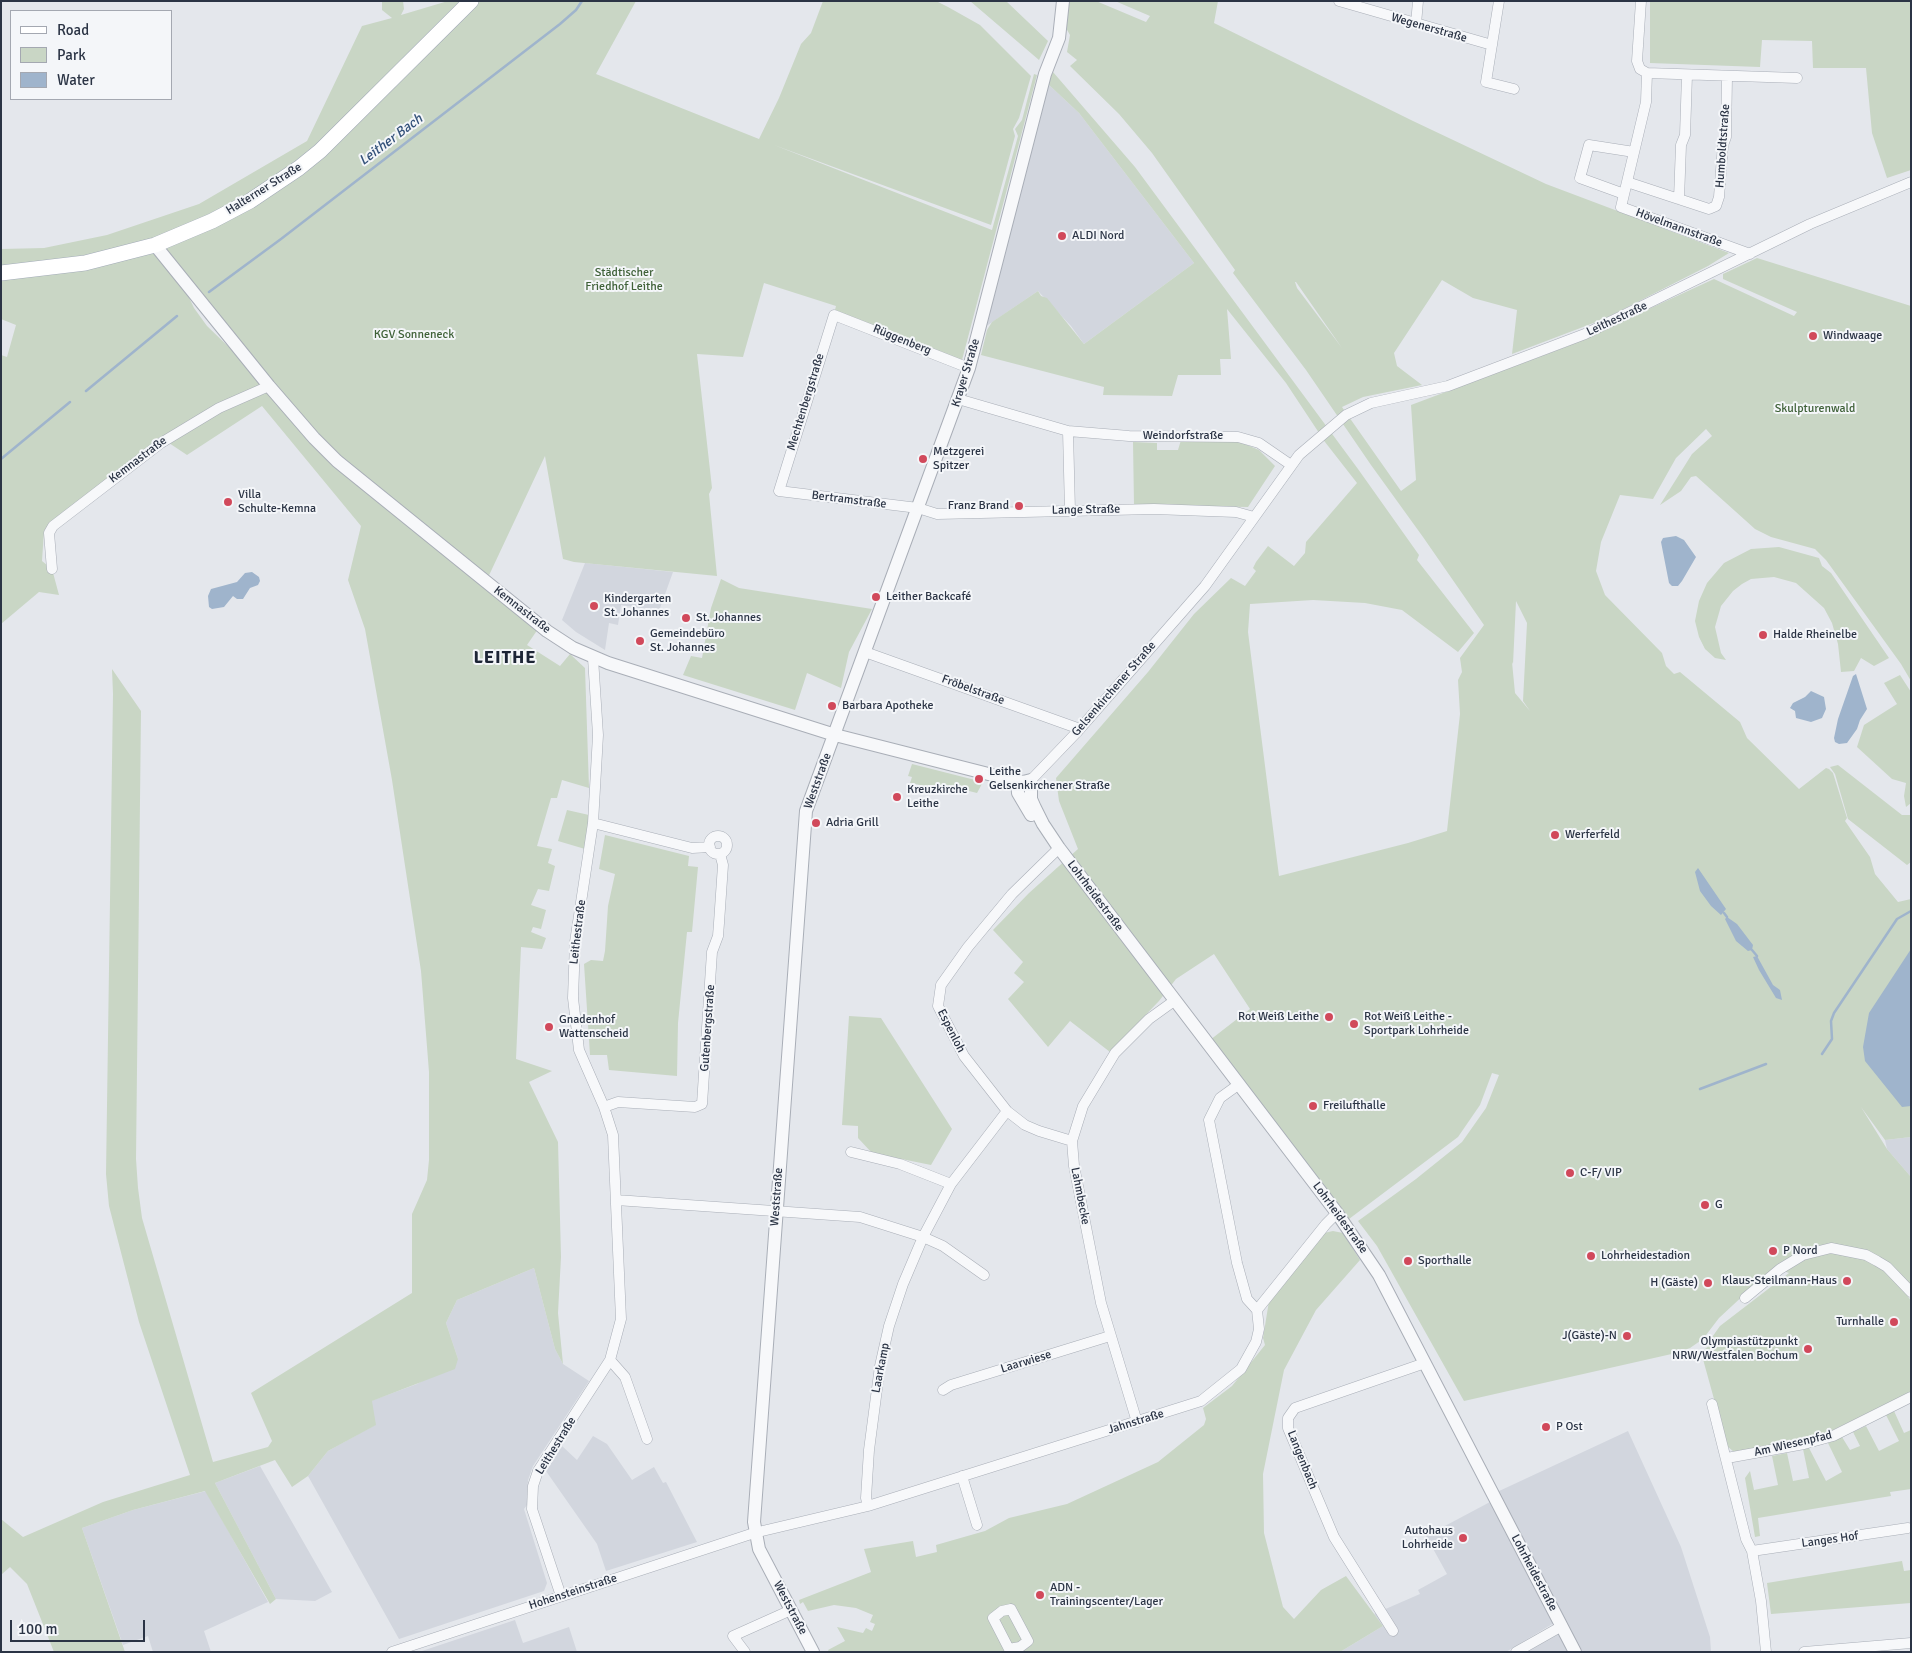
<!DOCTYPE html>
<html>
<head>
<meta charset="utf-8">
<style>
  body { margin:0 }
  #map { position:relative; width:1912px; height:1653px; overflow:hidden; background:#e4e7ec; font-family:Signika,sans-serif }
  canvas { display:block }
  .frame { position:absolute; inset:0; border:2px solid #2b3445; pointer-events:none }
  .legend { position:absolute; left:10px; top:10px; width:162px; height:90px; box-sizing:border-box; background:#f4f6f9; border:1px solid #a4a8b1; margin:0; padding:6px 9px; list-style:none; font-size:15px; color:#2b3445 }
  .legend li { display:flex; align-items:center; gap:10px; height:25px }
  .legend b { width:25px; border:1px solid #a4a8b1 }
  .scale { position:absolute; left:10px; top:1620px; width:135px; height:22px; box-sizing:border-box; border:2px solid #2b3445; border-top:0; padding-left:6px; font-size:15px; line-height:18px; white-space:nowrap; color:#2b3445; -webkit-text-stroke:4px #f4f6f9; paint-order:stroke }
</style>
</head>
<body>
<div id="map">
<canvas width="1912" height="1653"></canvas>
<div class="frame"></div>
<ul class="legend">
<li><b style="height:6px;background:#fff"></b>Road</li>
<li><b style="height:14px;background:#c9d6c5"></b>Park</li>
<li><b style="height:14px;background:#9fb4cc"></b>Water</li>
</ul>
<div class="scale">100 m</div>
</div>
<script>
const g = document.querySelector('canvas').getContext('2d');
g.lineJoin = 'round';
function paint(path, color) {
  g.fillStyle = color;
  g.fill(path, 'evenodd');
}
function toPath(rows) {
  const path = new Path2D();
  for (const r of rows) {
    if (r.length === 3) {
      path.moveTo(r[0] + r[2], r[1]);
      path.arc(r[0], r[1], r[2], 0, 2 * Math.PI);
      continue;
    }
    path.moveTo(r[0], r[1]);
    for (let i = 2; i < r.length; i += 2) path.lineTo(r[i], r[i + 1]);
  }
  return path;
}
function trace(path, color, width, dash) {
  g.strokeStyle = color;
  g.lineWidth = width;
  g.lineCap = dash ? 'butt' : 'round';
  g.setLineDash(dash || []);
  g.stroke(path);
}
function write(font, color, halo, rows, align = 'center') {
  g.font = font + ' Signika,sans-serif';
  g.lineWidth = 4;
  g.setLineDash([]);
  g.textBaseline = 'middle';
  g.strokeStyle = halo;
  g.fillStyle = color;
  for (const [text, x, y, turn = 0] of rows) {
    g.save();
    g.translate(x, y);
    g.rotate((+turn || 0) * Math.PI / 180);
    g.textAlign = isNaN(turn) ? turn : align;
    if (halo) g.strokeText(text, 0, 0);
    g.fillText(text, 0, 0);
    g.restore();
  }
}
paint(toPath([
  [1048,84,1079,113,1194,263,1084,344,1071,326,1038,291,985,327],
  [585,563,673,572,659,611,621,605,618,625,609,623,605,650,576,632,562,620],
  [1911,1137,1911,1177,1887,1149,1885,1140],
  [534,1268,555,1349,563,1364,589,1381,533,1466,528,1480,527,1505,524,1509,547,1583,544,1591,399,1639,308,1476,328,1451,375,1425,371,1401,417,1384,458,1359,446,1323,457,1300],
  [1628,1431,1681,1547,1710,1637,1711,1652,1580,1652,1497,1492],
  [593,1436,607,1444,632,1480,654,1467,663,1483,666,1482,697,1542,606,1571,597,1544,546,1471,562,1446,577,1460],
  [260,1466,332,1592,315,1601,276,1599,215,1483],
  [206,1491,268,1602,204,1631,211,1652,153,1652,148,1636,123,1645,82,1528,133,1510],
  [1490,1502,1554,1623,1506,1652,1340,1652,1383,1626,1374,1614,1420,1594,1418,1590,1447,1574,1426,1536],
  [515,1620,523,1643,569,1627,577,1652,419,1652],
  [1559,1632,1570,1652,1525,1652]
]), '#d2d6de');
paint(toPath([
  [382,1,403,1,404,9,401,15,448,1,467,1,298,167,155,246,177,272,194,308,207,326,262,379,156,245,296,172,473,1,636,1,596,74,759,139,779,98,801,44,811,33,823,1,936,1,948,7,980,25,1031,76,1019,118,1013,129,1015,136,991,225,774,145,992,230,1018,136,1015,129,1022,120,1034,74,1037,75,962,360,835,310,836,306,764,283,743,357,697,354,712,488,709,494,717,576,574,562,563,559,545,456,484,586,538,629,527,645,560,666,570,654,585,668,589,788,562,780,557,798,551,798,537,846,552,849,548,863,555,866,549,891,538,889,531,905,546,910,541,929,533,927,531,932,546,938,542,949,521,947,516,1059,552,1071,529,1082,558,1142,561,1257,558,1313,563,1364,555,1349,534,1268,457,1300,446,1323,458,1359,455,1369,372,1401,376,1425,328,1451,308,1476,292,1487,275,1460,215,1483,276,1599,270,1604,205,1491,133,1510,82,1528,125,1652,54,1652,27,1584,10,1567,1,1575,1,1519,23,1537,103,1502,190,1475,139,1322,109,1206,106,1174,113,694,112,669,141,711,136,1159,138,1188,142,1218,213,1462,268,1447,272,1441,251,1393,412,1293,412,1214,427,1180,429,1160,429,1072,421,971,392,780,365,629,348,580,361,526,262,406,187,455,160,437,44,531,42,561,52,569,59,595,39,592,1,624,1,355,7,357,16,325,1,319,1,249,44,248,107,235,199,204,307,141,362,26,392,18,382,10],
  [970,1,1006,1,1048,41,1039,60],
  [1069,1,1096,1,1146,22,1150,16,1115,1,1218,1,1214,23,1413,121,1546,184,1729,253,1708,266,1604,319,1512,354,1517,310,1473,298,1442,280,1394,353,1397,366,1422,385,1363,397,1342,407,1401,491,1416,480,1411,405,1568,346,1714,279,1794,316,1797,312,1723,279,1723,274,1757,258,1911,306,1911,681,1901,664,1826,560,1815,549,1771,537,1755,529,1696,476,1691,477,1681,491,1660,505,1692,454,1712,436,1706,429,1676,458,1653,499,1620,495,1601,542,1596,571,1605,595,1662,653,1666,666,1674,674,1680,672,1740,722,1747,738,1799,789,1826,768,1829,769,1833,773,1847,818,1845,821,1870,857,1875,874,1898,902,1911,899,1911,1137,1885,1140,1861,1107,1887,1149,1911,1177,1911,1288,1889,1266,1831,1246,1760,1280,1719,1318,1703,1339,1690,1348,1676,1353,1464,1401,1377,1246,1358,1221,1416,1179,1462,1142,1486,1108,1499,1075,1492,1073,1480,1105,1458,1137,1349,1219,1210,1040,1250,1009,1214,954,1176,979,1159,1001,1110,1052,1070,1021,1048,1047,1008,999,1024,982,1014,973,1023,962,993,930,1029,893,1078,849,1059,801,1056,778,1148,672,1194,614,1231,578,1245,586,1256,571,1253,568,1256,562,1268,546,1294,566,1305,553,1306,542,1357,483,1325,442,1286,383,1227,309,1231,359,1220,359,1221,375,1178,375,1172,396,1103,395,1104,387,981,355,987,330,992,322,1038,291,1041,296,1047,298,1084,344,1194,263,1079,113,1048,84,1053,72,1135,167,1358,469,1419,555,1417,560,1474,633,1458,652,1402,610,1365,603,1313,600,1250,604,1248,632,1279,876,1408,843,1447,831,1460,714,1458,680,1462,672,1460,658,1484,625,1423,537,1371,465,1306,370,1233,273,1235,270,1152,153,1119,114,1070,66,1077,60,1067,52,1070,35,1066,28],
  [1295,282,1296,282,1342,348,1297,288],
  [1516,601,1527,623,1523,701,1530,711,1515,693,1512,662,1513,664],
  [1650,1,1911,1,1911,170,1887,178,1872,133,1866,68,1813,68,1812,41,1762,40,1760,67,1650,63],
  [1181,440,1240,442,1259,450,1275,466,1248,507,1134,505,1133,442,1157,443,1157,450,1178,450],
  [1779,547,1819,558,1822,566,1831,573,1889,658,1874,666,1861,658,1854,671,1841,672,1838,644,1832,623,1824,608,1796,583,1774,577,1751,579,1742,584,1733,591,1721,606,1715,627,1721,653,1726,660,1715,658,1705,649,1699,637,1695,621,1699,601,1707,583,1724,563,1751,549],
  [721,579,739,588,872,609,849,652,841,688,807,673,795,710,683,675,691,656,702,658,711,608],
  [1900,675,1911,692,1911,803,1906,807,1904,796,1906,783,1892,779,1857,747,1864,725,1897,704,1884,683],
  [912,764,983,782,977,793,957,788,940,792,935,788,910,783,912,777,908,776],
  [1838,765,1902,815,1911,815,1911,862,1907,865,1848,819,1835,774,1830,767],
  [567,810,589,815,585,849,558,841],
  [605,835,689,856,688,866,698,867,692,932,687,932,678,1023,677,1076,609,1070,607,1055,590,1055,584,964,591,960,603,961,605,951,608,906,615,874,599,869],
  [849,1016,881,1018,952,1129,931,1165,872,1153,858,1138,858,1126,842,1125],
  [1333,1231,1343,1233,1360,1260,1316,1310,1284,1370,1263,1474,1264,1533,1283,1607,1294,1619,1321,1590,1346,1576,1383,1626,1340,1652,829,1652,828,1650,845,1641,837,1627,863,1633,866,1628,872,1631,875,1624,870,1622,873,1615,856,1608,834,1605,808,1611,803,1602,800,1604,799,1600,871,1572,864,1549,913,1541,916,1557,937,1552,936,1545,985,1531,1009,1518,1067,1504,1158,1462,1204,1425,1206,1419,1203,1408,1232,1386,1265,1345,1263,1338,1269,1301,1324,1233],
  [1820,1252,1866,1257,1898,1281,1911,1301,1911,1392,1831,1431,1799,1440,1734,1452,1727,1446,1701,1352,1709,1346,1710,1340,1720,1326,1789,1273,1781,1270],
  [1894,1411,1904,1433,1911,1430,1911,1489,1890,1492,1891,1496,1758,1518,1760,1536,1755,1537,1745,1478,1750,1471,1754,1490,1778,1485,1772,1456,1787,1453,1793,1481,1809,1478,1803,1449,1809,1448,1826,1481,1842,1472,1828,1443,1842,1437,1850,1450,1860,1446,1853,1432,1866,1426,1879,1451,1899,1441,1886,1415],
  [1902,1561,1904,1571,1911,1570,1911,1603,1771,1614,1767,1583]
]), '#c9d6c5');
paint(toPath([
  [1676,536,1684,540,1696,557,1682,581,1678,586,1672,586,1669,583,1661,542,1663,538],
  [252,572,259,577,260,581,258,585,250,588,243,599,237,599,233,596,224,607,212,609,209,607,208,596,211,589,237,582,245,573],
  [1856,674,1867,709,1860,720,1857,729,1847,743,1839,744,1835,742,1834,738,1838,719,1853,676],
  [1811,691,1824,697,1826,709,1822,718,1811,722,1796,718,1795,711,1790,708,1793,703,1805,697],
  [1698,868,1726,909,1721,915,1711,906,1700,891,1695,872],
  [1727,917,1737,924,1753,945,1752,950,1748,951,1736,941,1725,919],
  [1911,949,1911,1106,1902,1107,1865,1061,1863,1047,1869,1013],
  [1757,956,1773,985,1780,990,1782,1000,1776,998,1759,970,1753,957]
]), '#9fb4cc');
trace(toPath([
  [209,292,281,239,560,24,576,10,582,1],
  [86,391,177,316],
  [1,459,70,402],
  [1724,913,1727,917],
  [1752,950,1757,956],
  [1822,1054,1832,1039,1831,1021,1834,1013,1897,919,1911,911],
  [1700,1089,1766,1064]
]), '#9fb4cc', 2.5);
const minor = toPath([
  [1339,1,1492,45],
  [1499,1,1486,82,1514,89],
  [1641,1,1637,61,1640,69,1647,73,1797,78],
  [1416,24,1418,1],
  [1647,73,1646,102,1621,207,1750,254],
  [1627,182,1709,209,1716,206,1719,197,1723,145,1726,137,1727,77],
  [1624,194,1580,178,1589,145,1634,152],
  [1679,199,1681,145,1685,135,1687,75],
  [969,368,834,315,779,491,918,508,937,514,1154,509,1236,512,1254,517],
  [958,399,1068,431,1129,436,1238,437,1259,443,1291,465],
  [1068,431,1070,511],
  [52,569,49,533,53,526,161,443,219,408,269,386],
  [865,652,1080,729],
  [1031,780,1077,732,1205,586,1299,455,1346,415,1371,403,1448,386,1585,334,1810,224,1911,182],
  [593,823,692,848,710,847],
  [718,845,9],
  [1059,848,1012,894,968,947,941,985,938,1006,964,1056,1007,1111,1025,1125,1039,1131,1072,1141],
  [1238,1085,1220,1098,1209,1120,1237,1263,1247,1299,1257,1310],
  [604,1107,618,1102,695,1107,702,1104,712,952,718,936,719,923,723,865,720,854],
  [851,1152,900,1164,951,1184],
  [616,1200,860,1217,923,1237,943,1246,984,1275],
  [1745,1298,1780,1269,1803,1255,1831,1248,1866,1255,1877,1261,1887,1267,1911,1292],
  [610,1360,625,1377,647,1439],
  [943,1390,951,1385,1110,1336],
  [1712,1404,1746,1539,1752,1551,1761,1601,1766,1652],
  [1137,1422,1101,1303,1074,1166,1072,1141,1083,1106,1115,1053,1149,1019,1174,1001],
  [1727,1458,1804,1444,1833,1436,1911,1397],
  [962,1476,977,1525],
  [868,1506,866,1498,869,1450,880,1366,889,1326,903,1284,923,1237,951,1184,1007,1111],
  [1752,1551,1908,1528],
  [561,1596,532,1509,533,1486,538,1471,610,1360,621,1319,613,1135,604,1107,579,1050,573,998,575,942,593,823,598,735,593,658],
  [1011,1609,1028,1641,1020,1647,1009,1649,993,1618,1002,1611,1011,1609],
  [1393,1631,1334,1537,1288,1428,1288,1418,1295,1408,1425,1363],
  [392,1652,754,1533,868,1506,1201,1401,1241,1369,1256,1342,1259,1329,1257,1310,1326,1224,1337,1213],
  [745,1652,733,1636,791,1610],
  [1516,1652,1562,1626],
  [1804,1652,1911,1643]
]);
const tertiary = toPath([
  [155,245,269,386,314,438,337,461,547,631,573,648,608,663,835,735,1008,779,1023,782,1031,780,1031,799,1035,808,1043,824,1059,848,1337,1213,1379,1275,1575,1652],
  [1017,781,1018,793,1031,815],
  [813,1652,759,1549,754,1522,806,811,969,368,1045,74,1059,38,1063,1]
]);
const primary = toPath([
  [1,273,85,263,155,245,212,221,250,201,299,168,320,151,471,1]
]);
trace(minor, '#a9aeb7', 11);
trace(tertiary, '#a9aeb7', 14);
trace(primary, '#a3abb8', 16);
trace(minor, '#f7f8fa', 10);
trace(tertiary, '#f7f8fa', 12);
trace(primary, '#fff', 15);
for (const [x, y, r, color] of [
  [1062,236,5,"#d1495b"],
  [1813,336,5,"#d1495b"],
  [923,459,5,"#d1495b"],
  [228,502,5,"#d1495b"],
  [1019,506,5,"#d1495b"],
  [876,597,5,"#d1495b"],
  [594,606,5,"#d1495b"],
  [686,618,5,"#d1495b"],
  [1763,635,5,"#d1495b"],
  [640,641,5,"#d1495b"],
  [832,706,5,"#d1495b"],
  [979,779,5,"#d1495b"],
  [897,797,5,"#d1495b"],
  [816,823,5,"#d1495b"],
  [1555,835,5,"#d1495b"],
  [1329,1017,5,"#d1495b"],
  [1354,1024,5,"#d1495b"],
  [549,1027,5,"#d1495b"],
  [1313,1106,5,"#d1495b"],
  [1570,1173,5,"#d1495b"],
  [1705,1205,5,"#d1495b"],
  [1773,1251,5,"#d1495b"],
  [1591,1256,5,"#d1495b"],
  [1408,1261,5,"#d1495b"],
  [1847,1281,5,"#d1495b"],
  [1708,1283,5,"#d1495b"],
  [1894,1322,5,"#d1495b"],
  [1627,1336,5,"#d1495b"],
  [1808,1349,5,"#d1495b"],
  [1546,1427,5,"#d1495b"],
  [1463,1538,5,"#d1495b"],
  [1040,1595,5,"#d1495b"]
]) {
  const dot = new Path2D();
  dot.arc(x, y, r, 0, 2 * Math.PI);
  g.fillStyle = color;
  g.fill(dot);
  trace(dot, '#f4f6f9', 2);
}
write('12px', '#2b3445', '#f4f6f9', [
  ["Wegenerstraße",1429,28,16],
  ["Humboldtstraße",1723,146,-86],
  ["Halterner Straße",264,189,-32],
  ["Hövelmannstraße",1679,228,20],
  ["Leithestraße",1617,319,-25],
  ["Rüggenberg",902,340,22],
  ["Krayer Straße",966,373,-73],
  ["Mechtenbergstraße",806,402,-73],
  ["Weindorfstraße",1183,436],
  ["Kemnastraße",138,460,-37],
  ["Bertramstraße",849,500,7],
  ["Lange Straße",1086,510,-1],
  ["Kemnastraße",522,610,38],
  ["Gelsenkirchener Straße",1114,689,-49],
  ["Fröbelstraße",973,690,20],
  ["Weststraße",818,781,-70],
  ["Lohrheidestraße",1095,896,53],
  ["Leithestraße",578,932,-83],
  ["Gutenbergstraße",708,1028,-86],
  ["Espenloh",951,1031,63],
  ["Lahmbecke",1080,1196,79],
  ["Weststraße",777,1197,-86],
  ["Lohrheidestraße",1340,1218,54],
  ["Laarwiese",1026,1362,-17],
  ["Laarkamp",881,1368,-79],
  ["Jahnstraße",1136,1422,-17],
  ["Am Wiesenpfad",1793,1444,-13],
  ["Leithestraße",556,1446,-58],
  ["Langenbach",1302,1460,68],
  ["Langes Hof",1830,1540,-8],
  ["Lohrheidestraße",1534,1573,62],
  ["Hohensteinstraße",573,1592,-18],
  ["Weststraße",790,1608,62]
]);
write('12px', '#2b3445', '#f4f6f9', [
  ["ALDI Nord",1072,236],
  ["Windwaage",1823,336],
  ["Metzgerei",933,452],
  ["Spitzer",933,466],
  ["Villa",238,495],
  ["Schulte-Kemna",238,509],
  ["Franz Brand",1009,506,"right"],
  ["Leither Backcafé",886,597],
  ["Kindergarten",604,599],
  ["St. Johannes",604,613],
  ["St. Johannes",696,618],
  ["Gemeindebüro",650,634],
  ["St. Johannes",650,648],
  ["Halde Rheinelbe",1773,635],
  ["Barbara Apotheke",842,706],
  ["Leithe",989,772],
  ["Gelsenkirchener Straße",989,786],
  ["Kreuzkirche",907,790],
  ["Leithe",907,804],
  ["Adria Grill",826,823],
  ["Werferfeld",1565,835],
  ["Rot Weiß Leithe",1319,1017,"right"],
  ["Rot Weiß Leithe -",1364,1017],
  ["Sportpark Lohrheide",1364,1031],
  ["Gnadenhof",559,1020],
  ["Wattenscheid",559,1034],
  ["Freilufthalle",1323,1106],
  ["C-F/ VIP",1580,1173],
  ["G",1715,1205],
  ["P Nord",1783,1251],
  ["Lohrheidestadion",1601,1256],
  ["Sporthalle",1418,1261],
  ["Klaus-Steilmann-Haus",1837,1281,"right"],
  ["H (Gäste)",1698,1283,"right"],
  ["Turnhalle",1884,1322,"right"],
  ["J(Gäste)-N",1617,1336,"right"],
  ["Olympiastützpunkt",1798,1342,"right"],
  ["NRW/Westfalen Bochum",1798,1356,"right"],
  ["P Ost",1556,1427],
  ["Autohaus",1453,1531,"right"],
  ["Lohrheide",1453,1545,"right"],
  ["ADN -",1050,1588],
  ["Trainingscenter/Lager",1050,1602]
], 'left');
write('12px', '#3f6138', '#f4f6f9', [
  ["Städtischer",624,273],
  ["Friedhof Leithe",624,287],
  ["KGV Sonneneck",414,335],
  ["Skulpturenwald",1815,409]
]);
write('italic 14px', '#34527a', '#f4f6f9', [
  ["Leither Bach",391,140,-37]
]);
g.letterSpacing = '1px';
write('bold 18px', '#1d2536', '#f4f6f9', [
  ["LEITHE",505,658]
]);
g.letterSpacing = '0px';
</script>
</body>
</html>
